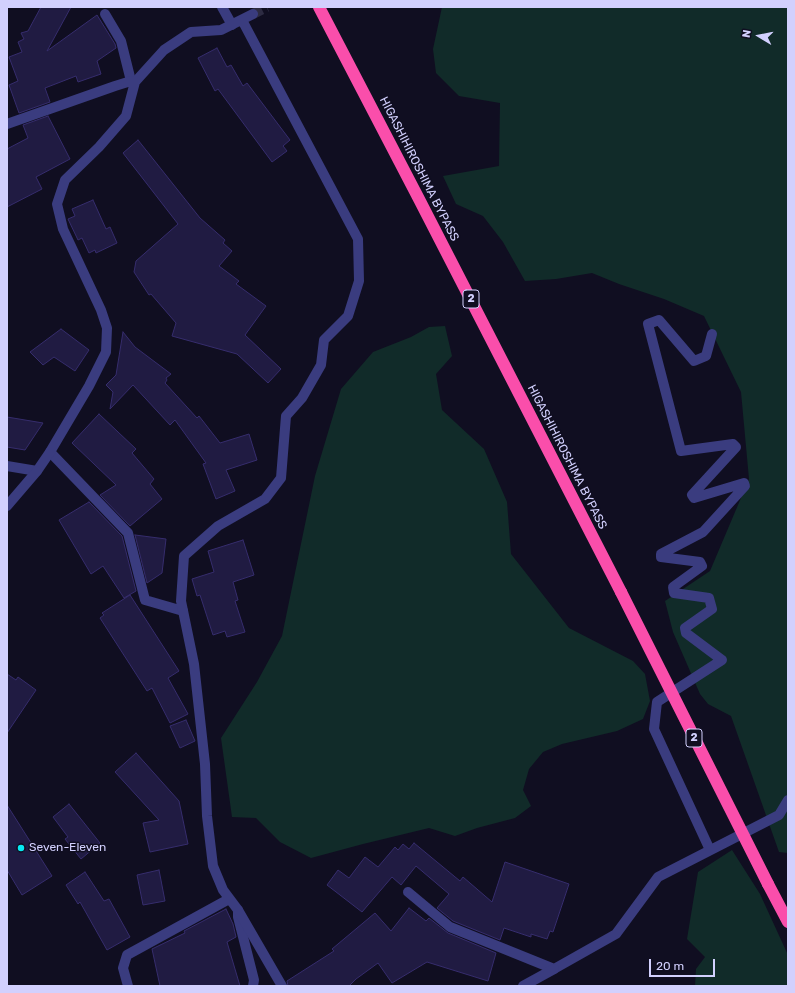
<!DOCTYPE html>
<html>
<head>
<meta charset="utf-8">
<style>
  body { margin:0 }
  #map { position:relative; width:795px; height:993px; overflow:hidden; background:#100e21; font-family:Rubik,sans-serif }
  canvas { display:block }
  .frame { position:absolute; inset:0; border:8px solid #d2d0fe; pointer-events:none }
  .north { position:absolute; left:739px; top:16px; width:40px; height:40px; -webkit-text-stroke:3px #100e21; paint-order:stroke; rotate:280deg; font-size:11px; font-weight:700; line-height:16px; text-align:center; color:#d2d0fe }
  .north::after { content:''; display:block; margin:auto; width:14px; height:18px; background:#d2d0fe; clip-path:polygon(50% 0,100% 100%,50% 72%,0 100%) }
  .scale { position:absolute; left:649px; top:959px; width:66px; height:18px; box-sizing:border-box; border:2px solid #d2d0fe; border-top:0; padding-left:5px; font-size:12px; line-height:14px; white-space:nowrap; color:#d2d0fe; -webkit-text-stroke:3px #100e21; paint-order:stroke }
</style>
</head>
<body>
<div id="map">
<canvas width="795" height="993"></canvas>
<div class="frame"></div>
<div class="north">N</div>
<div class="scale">20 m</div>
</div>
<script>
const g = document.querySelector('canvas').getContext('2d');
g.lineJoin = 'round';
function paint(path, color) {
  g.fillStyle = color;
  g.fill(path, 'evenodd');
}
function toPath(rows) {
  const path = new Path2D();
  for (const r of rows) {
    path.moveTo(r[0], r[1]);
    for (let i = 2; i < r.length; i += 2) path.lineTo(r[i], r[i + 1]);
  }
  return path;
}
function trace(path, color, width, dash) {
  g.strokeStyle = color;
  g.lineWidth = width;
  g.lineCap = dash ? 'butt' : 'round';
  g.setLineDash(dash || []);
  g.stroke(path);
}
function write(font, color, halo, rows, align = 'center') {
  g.font = font + ' Rubik,sans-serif';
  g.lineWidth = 3;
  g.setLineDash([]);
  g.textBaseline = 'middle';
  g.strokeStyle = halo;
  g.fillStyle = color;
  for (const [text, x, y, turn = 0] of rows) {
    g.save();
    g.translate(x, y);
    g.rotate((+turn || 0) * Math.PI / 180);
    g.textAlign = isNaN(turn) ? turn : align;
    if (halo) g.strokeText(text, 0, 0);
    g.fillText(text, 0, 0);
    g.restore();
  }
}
paint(toPath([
  [442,7,788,7,788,853,779,852,731,716,708,704,700,694,673,632,665,601,710,571,749,479,741,392,704,316,664,299,619,284,592,273,556,279,525,281,503,242,483,216,456,204,443,176,499,166,500,103,459,96,436,73,433,49],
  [445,326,452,356,436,374,442,410,484,449,507,502,511,554,569,628,633,661,645,674,650,701,643,719,617,731,562,744,543,752,529,769,523,790,531,806,515,818,477,828,455,836,429,828,363,844,311,858,280,842,256,818,232,817,221,738,257,682,282,636,315,476,341,389,373,352,411,337,429,327],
  [732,850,760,894,788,955,788,986,695,986,696,969,705,957,687,939,698,872]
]), '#112b29');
const building = toPath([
  [41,7,71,7,47,51,97,15,115,44,116,48,97,61,101,74,78,82,76,76,45,88,50,102,19,113,9,85,18,81,9,57,22,52,18,42,24,39,21,33,28,31,41,7],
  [217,48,227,67,231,65,243,86,247,83,290,140,283,146,287,151,272,162,218,89,215,91,198,58,217,48],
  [48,116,70,159,36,177,42,189,7,207,7,149,28,138,23,125,48,116],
  [138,140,200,218,225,240,223,243,232,251,219,266,239,281,236,284,266,306,245,335,281,369,268,383,237,354,172,336,176,323,151,294,149,295,134,272,136,261,178,224,123,153,138,140],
  [93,200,106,229,110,227,117,243,96,253,95,250,89,253,82,238,78,240,68,219,75,216,72,209,93,200],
  [61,329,89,350,75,371,54,357,43,365,30,352,61,329],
  [123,332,135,347,171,374,166,378,167,380,165,383,197,418,199,416,220,443,249,434,257,460,226,470,235,491,216,499,203,464,206,463,175,420,170,425,133,385,110,409,113,392,106,385,116,375,123,332],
  [99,414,136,449,132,453,154,479,150,484,162,499,130,526,100,495,116,485,72,443,99,414],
  [7,417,43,423,25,450,7,447,7,417],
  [89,502,122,536,136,591,124,598,103,566,91,574,59,520,89,502],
  [135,535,166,539,162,573,147,583,135,535],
  [243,540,254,575,233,582,238,600,235,601,245,632,227,637,225,631,213,635,200,595,197,596,192,579,214,572,208,551,243,540],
  [130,595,179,671,168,678,188,714,170,723,152,688,147,691,100,618,104,615,102,613,130,595],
  [7,674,16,680,18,677,36,690,7,733,7,674],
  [186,720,195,741,180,748,170,726,186,720],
  [136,753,179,801,188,844,150,852,143,823,159,820,115,772,136,753],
  [69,804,100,843,81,859,65,839,68,837,53,817,69,804],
  [7,805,52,876,22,895,7,870,7,805],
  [414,843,460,881,463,877,492,902,505,862,569,884,553,932,550,931,547,939,531,934,531,937,504,928,500,940,453,921,437,908,449,894,416,866,401,885,392,877,362,912,327,885,338,870,349,878,365,857,378,867,395,847,398,850,403,844,409,849,414,843],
  [159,870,165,901,143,905,137,875,159,870],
  [85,872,104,901,109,899,130,937,107,950,80,902,78,904,66,885,85,872],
  [409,908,426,921,429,918,448,933,496,953,488,981,427,962,392,983,378,963,356,979,349,986,288,986,287,981,334,951,332,949,375,913,391,931,409,908],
  [226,909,233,924,236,937,227,942,240,986,160,986,152,949,185,933,184,931,226,909]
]);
paint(building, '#201b42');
trace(building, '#362d6d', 1);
trace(toPath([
  [253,14,267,7]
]), '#2d2b42', 10, [10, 5]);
trace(toPath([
  [222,7,232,25],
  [105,14,121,41,131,81],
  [50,452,128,533,145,600,183,611],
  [7,466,37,471],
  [710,850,654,729,657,702,722,660,686,633,685,628,712,609,709,598,674,593,673,587,702,566,700,562,661,557,661,554,703,532,745,486,744,483,694,498,692,495,736,447,733,444,681,451,648,324,659,320,694,361,706,356,712,334],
  [408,892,450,927,554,969,616,934,658,877,779,815,788,800],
  [238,910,238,917,254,980,253,986]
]), '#3a3c7f', 10);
trace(toPath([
  [242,20,358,239,359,281,348,316,324,340,321,365,302,398,286,416,281,478,265,499,218,526,184,556,181,601,194,664,205,764,207,816,213,866,223,890,238,910,282,986],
  [7,124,115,86,131,81,135,82],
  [7,506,37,471,50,452,89,386,106,352,107,328,101,310,63,229,57,204,65,180,99,147,126,116,135,82,164,50,191,32,221,30,253,14],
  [128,986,123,968,127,955,229,899],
  [523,986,554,969]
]), '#3a3c7f', 10);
trace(toPath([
  [319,7,420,201,621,592],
  [768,884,788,922]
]), '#fa4eab', 12);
trace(toPath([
  [621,592,768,884]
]), '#fa4eab', 12);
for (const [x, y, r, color] of [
  [21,848,4,"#07eaf2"]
]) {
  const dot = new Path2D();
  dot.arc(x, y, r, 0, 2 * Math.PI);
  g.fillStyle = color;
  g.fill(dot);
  trace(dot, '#100e21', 1.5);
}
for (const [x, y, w] of [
  [471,299,16],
  [694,738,16]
]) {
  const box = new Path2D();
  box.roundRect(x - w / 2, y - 9, w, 18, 3);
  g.fillStyle = '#100e21';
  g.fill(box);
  trace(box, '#d2d0fe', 1);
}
write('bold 11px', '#d2d0fe', null, [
  ["2",471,299],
  ["2",694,738]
]);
write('12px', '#d2d0fe', '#100e21', [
  ["HIGASHIHIROSHIMA BYPASS",419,169,63],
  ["HIGASHIHIROSHIMA BYPASS",567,457,63]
]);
write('12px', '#d2d0fe', '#100e21', [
  ["Seven-Eleven",29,848]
], 'left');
</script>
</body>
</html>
